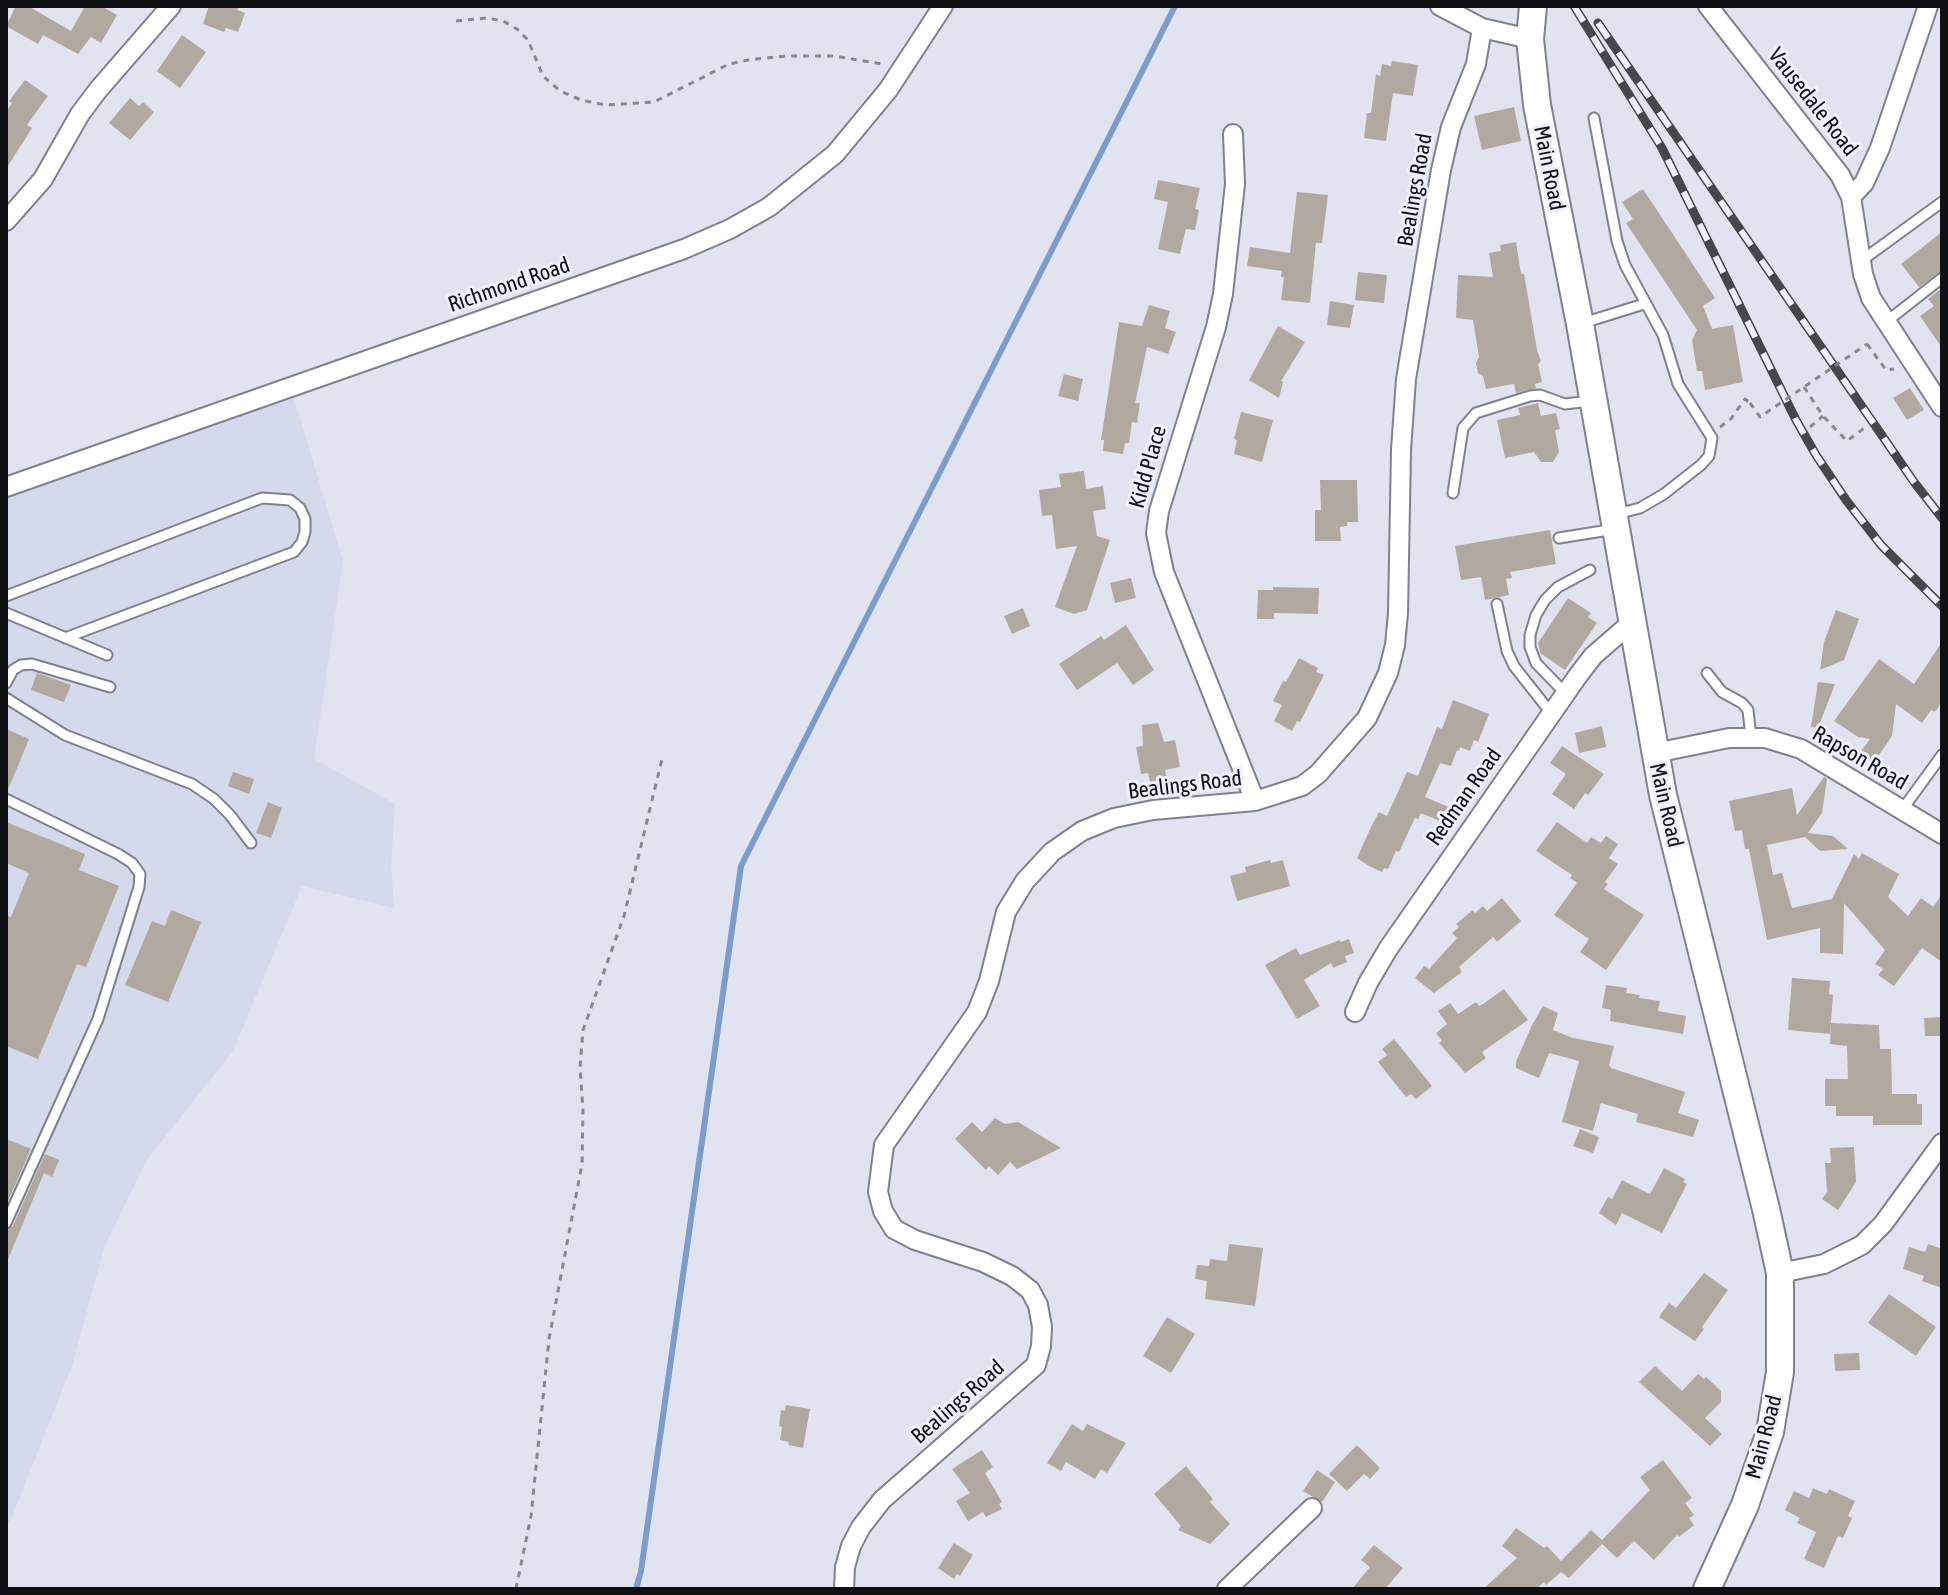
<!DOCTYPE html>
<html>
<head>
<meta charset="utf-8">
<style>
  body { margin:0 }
  #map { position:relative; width:1948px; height:1595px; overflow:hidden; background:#e1e4f0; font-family:"Asap Condensed",sans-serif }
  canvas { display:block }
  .frame { position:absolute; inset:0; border:8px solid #0f1014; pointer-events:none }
</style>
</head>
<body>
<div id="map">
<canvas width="1948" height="1595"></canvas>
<div class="frame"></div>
</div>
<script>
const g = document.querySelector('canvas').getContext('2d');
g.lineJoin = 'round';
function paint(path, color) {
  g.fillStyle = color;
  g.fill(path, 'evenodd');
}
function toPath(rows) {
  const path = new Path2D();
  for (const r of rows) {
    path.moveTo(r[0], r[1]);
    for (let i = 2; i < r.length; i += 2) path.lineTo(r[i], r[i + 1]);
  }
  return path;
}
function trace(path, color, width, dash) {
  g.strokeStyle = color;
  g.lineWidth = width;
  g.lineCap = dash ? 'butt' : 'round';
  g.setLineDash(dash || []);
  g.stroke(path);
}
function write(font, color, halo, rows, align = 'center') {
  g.font = font + ' "Asap Condensed",sans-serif';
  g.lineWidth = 6;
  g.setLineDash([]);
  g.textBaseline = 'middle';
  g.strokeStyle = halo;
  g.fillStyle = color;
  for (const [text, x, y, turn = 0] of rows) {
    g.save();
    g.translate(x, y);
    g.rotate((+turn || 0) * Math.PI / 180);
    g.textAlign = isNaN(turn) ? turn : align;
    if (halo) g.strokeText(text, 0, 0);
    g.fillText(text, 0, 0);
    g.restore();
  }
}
paint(toPath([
  [294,398,343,561,314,759,395,804,391,866,394,908,302,886,233,1051,146,1161,104,1248,72,1366,10,1522,6,1525,6,494]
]), '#d4d9eb');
trace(toPath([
  [636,1589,641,1571,741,866,1175,6]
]), '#7d9cc9', 6);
paint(toPath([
  [16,6,28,6,71,31,85,6,101,6,117,15,101,43,91,37,78,54,43,35,38,44,6,26],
  [209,6,239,6,237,10,245,13,238,32,226,28,224,32,203,24],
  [182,35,206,52,180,88,157,71],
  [1392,61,1418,65,1413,96,1393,93,1386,141,1364,138,1367,113,1371,113,1376,74,1380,76,1382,64,1391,66],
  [25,80,48,96,27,125,32,128,6,169,6,112,12,103,9,101],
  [130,98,139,106,143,102,154,112,130,140,109,123],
  [1514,107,1521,141,1482,150,1474,116],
  [1158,180,1200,188,1195,209,1199,210,1195,230,1186,229,1180,254,1158,249,1168,202,1154,199],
  [1643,189,1715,298,1703,306,1712,329,1733,325,1743,382,1705,390,1702,371,1697,371,1692,340,1697,330,1626,223,1633,219,1622,202],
  [1297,192,1328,195,1322,243,1316,243,1310,303,1281,300,1284,277,1281,277,1282,271,1247,266,1250,247,1290,253],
  [1942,232,1942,271,1919,287,1901,264],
  [1516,242,1521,274,1524,274,1537,350,1541,361,1538,364,1542,382,1535,384,1536,388,1516,393,1514,384,1486,389,1483,376,1478,373,1476,363,1479,357,1473,320,1456,318,1458,275,1493,277,1489,253,1501,251,1500,245],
  [1358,272,1387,275,1384,303,1355,300],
  [1942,288,1942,348,1920,316,1934,306,1928,299],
  [1330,301,1354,305,1350,328,1327,325],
  [1149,305,1170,311,1165,328,1176,332,1168,354,1147,347,1135,403,1140,403,1137,423,1132,422,1129,443,1125,443,1123,454,1103,451,1104,440,1101,440,1119,322,1142,326],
  [1278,326,1305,342,1281,381,1283,382,1279,398,1249,380],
  [1064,374,1083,379,1078,401,1058,396],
  [1910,388,1924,410,1907,420,1893,398],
  [1538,403,1541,416,1556,413,1560,429,1555,430,1559,452,1553,462,1541,462,1534,452,1505,458,1497,420,1520,415,1518,408],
  [1241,412,1273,420,1262,462,1234,454,1237,440,1234,439],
  [1084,471,1086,489,1103,486,1106,509,1093,511,1097,536,1110,540,1087,610,1074,614,1055,607,1077,546,1056,549,1052,515,1042,516,1039,490,1061,487,1059,474],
  [1320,480,1357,480,1358,522,1347,522,1347,526,1340,527,1341,541,1315,541,1315,510,1321,510],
  [1550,530,1556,564,1510,572,1512,578,1506,579,1509,595,1485,600,1481,577,1461,580,1455,546],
  [1131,578,1136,598,1115,603,1110,583],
  [1273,587,1319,588,1318,614,1274,613,1274,619,1257,619,1258,590,1273,590],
  [1568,598,1591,613,1588,617,1597,623,1565,670,1540,653,1538,643],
  [1023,608,1030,626,1012,634,1004,616],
  [1836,610,1859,619,1844,660,1820,670,1824,642],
  [1126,625,1154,670,1133,685,1117,663,1077,690,1059,664,1101,636,1104,640],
  [1942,642,1942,702,1935,712,1931,710,1922,723,1896,704,1892,736,1873,764,1859,754,1870,739,1858,737,1834,721,1879,659,1914,684],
  [1299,658,1318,668,1316,672,1324,675,1300,722,1297,721,1292,731,1274,721,1282,705,1273,701,1283,681,1286,682],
  [37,673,71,685,64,702,31,690],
  [1818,682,1835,684,1818,728,1811,727],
  [1453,700,1489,714,1478,742,1474,740,1470,751,1460,747,1459,751,1457,750,1451,766,1440,763,1425,797,1451,808,1444,823,1421,813,1418,819,1415,818,1399,852,1396,851,1388,869,1384,868,1382,872,1369,866,1357,858,1371,827,1379,812,1387,816,1407,772,1418,776,1437,727,1442,729],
  [1158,723,1164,742,1175,740,1180,767,1165,770,1168,783,1151,786,1148,773,1141,774,1136,747,1143,746,1142,725],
  [1602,726,1606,747,1579,753,1575,733],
  [6,729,29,739,7,792,6,792],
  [1562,746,1604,774,1588,795,1585,793,1574,809,1552,794,1566,774,1550,763],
  [233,772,254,779,249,794,228,786],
  [1824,777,1827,779,1822,813,1808,833,1833,836,1848,849,1820,851,1805,837,1767,845,1773,875,1782,873,1792,908,1832,899,1854,854,1859,859,1862,853,1899,874,1888,897,1908,916,1921,898,1933,907,1942,894,1942,962,1922,948,1894,986,1878,975,1883,969,1875,964,1885,950,1844,903,1843,954,1820,953,1820,928,1767,940,1749,849,1745,849,1742,830,1735,831,1729,801,1792,788,1797,815],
  [268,802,282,808,271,838,256,833],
  [6,822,85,854,79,870,119,886,86,967,77,964,38,1059,6,1046,6,915,11,917,29,873,6,863],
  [1557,822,1587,843,1591,837,1601,843,1606,836,1618,844,1609,858,1618,864,1605,882,1608,884,1604,889,1644,915,1606,970,1580,952,1589,939,1554,915,1577,883,1570,878,1572,875,1536,851],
  [1270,860,1271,863,1283,860,1290,886,1237,901,1230,876,1246,872,1245,867],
  [1502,898,1521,921,1497,942,1493,937,1459,967,1462,972,1434,993,1415,978,1424,966,1429,969,1457,938,1452,933,1459,927,1456,924,1473,910,1475,913,1483,906,1487,911],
  [171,910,201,922,168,1002,125,985,152,921,165,926],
  [1349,939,1354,953,1345,956,1347,962,1333,968,1331,963,1304,980,1320,1006,1297,1019,1265,965,1296,948,1300,955,1340,940,1340,942],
  [1792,978,1830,981,1829,994,1833,995,1830,1034,1788,1030],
  [1606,985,1627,988,1626,993,1640,995,1639,998,1660,1001,1658,1011,1686,1016,1683,1034,1610,1021,1611,1010,1602,1008],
  [1504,989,1528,1020,1482,1052,1486,1058,1465,1073,1439,1043,1442,1041,1436,1033,1447,1024,1438,1011,1450,1003,1458,1014,1476,1002,1479,1006,1483,1004],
  [1543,1006,1558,1013,1553,1030,1573,1038,1614,1046,1609,1065,1611,1068,1685,1092,1678,1113,1699,1120,1693,1137,1636,1122,1638,1114,1601,1103,1593,1131,1562,1122,1579,1061,1549,1053,1539,1078,1516,1068,1516,1062,1532,1025],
  [1942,1017,1942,1036,1925,1036,1924,1018],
  [1831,1023,1879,1025,1880,1049,1891,1049,1892,1094,1917,1094,1917,1104,1922,1104,1922,1125,1873,1125,1873,1116,1836,1116,1836,1106,1825,1106,1825,1079,1848,1079,1847,1046,1830,1044],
  [1394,1039,1432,1086,1416,1099,1411,1094,1406,1097,1378,1062,1387,1055,1382,1049],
  [995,1118,1005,1124,1018,1122,1061,1148,1017,1169,1010,1162,998,1175,989,1166,986,1170,955,1139,972,1122,982,1132],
  [1580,1129,1599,1137,1593,1153,1573,1146],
  [6,1139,31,1149,6,1205],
  [1854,1147,1856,1182,1838,1210,1822,1199,1827,1192,1825,1163,1831,1163,1830,1148],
  [45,1154,59,1160,52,1177,44,1173,6,1264,6,1230,13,1226],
  [1664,1168,1685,1179,1683,1182,1687,1184,1662,1233,1622,1213,1616,1225,1599,1213,1608,1197,1612,1199,1622,1180,1650,1194],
  [1229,1244,1263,1248,1255,1306,1205,1299,1207,1281,1195,1279,1197,1265,1209,1266,1210,1259,1227,1261],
  [1928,1244,1942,1249,1942,1288,1922,1281,1924,1276,1903,1269,1909,1247,1925,1252],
  [1704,1273,1728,1290,1702,1327,1704,1329,1695,1341,1659,1317,1669,1303,1676,1308],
  [1889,1294,1936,1327,1916,1356,1868,1323],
  [1167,1317,1195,1334,1171,1373,1143,1356],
  [1859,1353,1860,1370,1835,1371,1834,1354],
  [1655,1366,1682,1391,1698,1374,1704,1379,1706,1377,1721,1391,1721,1402,1705,1418,1722,1434,1710,1446,1639,1382],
  [786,1405,810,1409,803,1448,788,1445,789,1442,780,1440,782,1427,779,1426,781,1410,785,1411],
  [1072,1424,1083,1431,1087,1424,1126,1443,1107,1473,1101,1469,1095,1479,1066,1462,1061,1471,1047,1463],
  [1357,1445,1380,1468,1370,1479,1364,1474,1347,1491,1329,1474],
  [982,1450,993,1467,985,1473,1002,1502,999,1504,1002,1509,986,1517,983,1512,968,1521,956,1501,970,1493,952,1469],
  [1663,1460,1692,1498,1685,1503,1694,1515,1689,1518,1694,1525,1679,1537,1677,1535,1654,1560,1634,1541,1617,1558,1602,1544,1569,1578,1561,1572,1546,1585,1544,1582,1536,1589,1483,1589,1517,1558,1502,1546,1516,1528,1544,1548,1547,1546,1561,1561,1591,1530,1602,1540,1650,1490,1640,1477],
  [1186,1466,1213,1499,1210,1502,1230,1524,1210,1544,1178,1530,1181,1526,1154,1494],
  [1317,1470,1335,1482,1322,1502,1303,1491],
  [1813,1488,1827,1494,1829,1489,1855,1501,1848,1516,1852,1518,1843,1538,1838,1536,1824,1568,1804,1559,1816,1532,1797,1523,1800,1518,1785,1510,1794,1491,1809,1498],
  [954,1543,973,1555,960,1576,957,1574,954,1579,938,1568],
  [1374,1545,1403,1568,1385,1589,1352,1589,1370,1567,1361,1560]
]), '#b1a9a0');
const service = toPath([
  [1594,118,1617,241,1625,265,1663,335,1678,384,1712,438,1709,456,1701,465,1664,494,1640,508,1617,514],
  [1861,261,1942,202],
  [1886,322,1942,278],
  [1583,323,1644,304],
  [1453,493,1463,428,1476,413,1530,396,1540,395,1565,404,1590,401],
  [1559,538,1615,529],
  [6,596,262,498,290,500,300,508,305,519,305,532,302,542,294,552,65,638],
  [1497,604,1507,651,1514,666,1551,713],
  [6,613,107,655],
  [1707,673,1722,692,1742,703,1748,710,1751,737],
  [6,683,13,670,21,665,32,664,110,687],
  [1566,694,1536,663,1530,647,1530,635,1536,615,1545,600,1558,587,1590,570],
  [6,698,65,735,192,784,214,799,230,815,251,843],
  [6,799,118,854,132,863,140,874,139,887,98,1019,6,1223],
  [1902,810,1942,755]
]);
const minor = toPath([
  [1440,6,1482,28,1530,39],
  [1708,6,1840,175,1851,197,1863,274,1871,298,1942,407],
  [1233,134,1235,184,1223,294,1216,327,1159,511,1156,533,1164,572,1255,801],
  [1851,197,1864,183,1880,148,1928,6],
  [6,221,43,179,80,114,98,90,171,6],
  [6,487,684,249,730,229,769,207,835,154,888,90,943,6],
  [1655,753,1729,738,1765,738,1801,749,1942,834],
  [1355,1012,1368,983,1388,949,1577,677,1593,656,1631,623],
  [1780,1273,1824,1264,1862,1245,1883,1224,1942,1143],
  [844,1589,845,1567,851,1546,861,1527,882,1500,1036,1365,1041,1346,1042,1327,1038,1305,1030,1290,1012,1276,983,1262,915,1240,894,1229,883,1211,878,1192,884,1145,977,1012,989,981,1006,912,1025,881,1052,852,1082,831,1114,818,1153,810,1255,801,1302,786,1318,774,1367,718,1388,673,1395,645,1398,613,1401,450,1406,379,1441,170,1451,127,1476,64,1482,28],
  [1227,1589,1312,1508]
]);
const secondary = toPath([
  [1533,6,1530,39,1537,105,1580,324,1663,795,1766,1209,1780,1273,1780,1372,1770,1432,1745,1505,1707,1589]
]);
trace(service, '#7f828c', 13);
trace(minor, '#7f828c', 22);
trace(secondary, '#7f828c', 30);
trace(toPath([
  [456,21,487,18,503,21,517,29,528,40,543,76,560,91,581,100,605,105,654,102,729,64,748,60,786,56,834,56,882,64],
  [1867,344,1886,370,1894,369],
  [1804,387,1823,416,1847,441,1867,426],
  [1720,427,1730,420,1745,399,1750,403],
  [1810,427,1823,416],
  [516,1589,531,1516,549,1339,582,1164,583,1110,580,1067,583,1030,624,916,663,755]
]), '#868890', 3, [6, 6]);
trace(service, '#fff', 9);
trace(minor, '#fff', 18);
trace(secondary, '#fff', 26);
const rail = toPath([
  [1574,6,1662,148,1796,420,1816,455,1846,500,1881,545,1942,606],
  [1598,23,1914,482,1942,518]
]);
trace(rail, '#45474d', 9);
trace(rail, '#eef1fd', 6, [18]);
trace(toPath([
  [1750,403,1760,417,1867,344]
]), '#868890', 3, [6, 6]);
write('22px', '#0f1014', '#eef1fd', [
  ["Vausedale Road",1813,102,52],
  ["Main Road",1549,168,79],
  ["Bealings Road",1415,190,-80],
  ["Richmond Road",509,285,-19],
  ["Kidd Place",1148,467,-74],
  ["Rapson Road",1860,758,30],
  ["Bealings Road",1185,785,-7],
  ["Redman Road",1464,797,-55],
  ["Main Road",1666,805,77],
  ["Bealings Road",958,1402,-41],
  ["Main Road",1764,1437,-75]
]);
</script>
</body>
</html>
